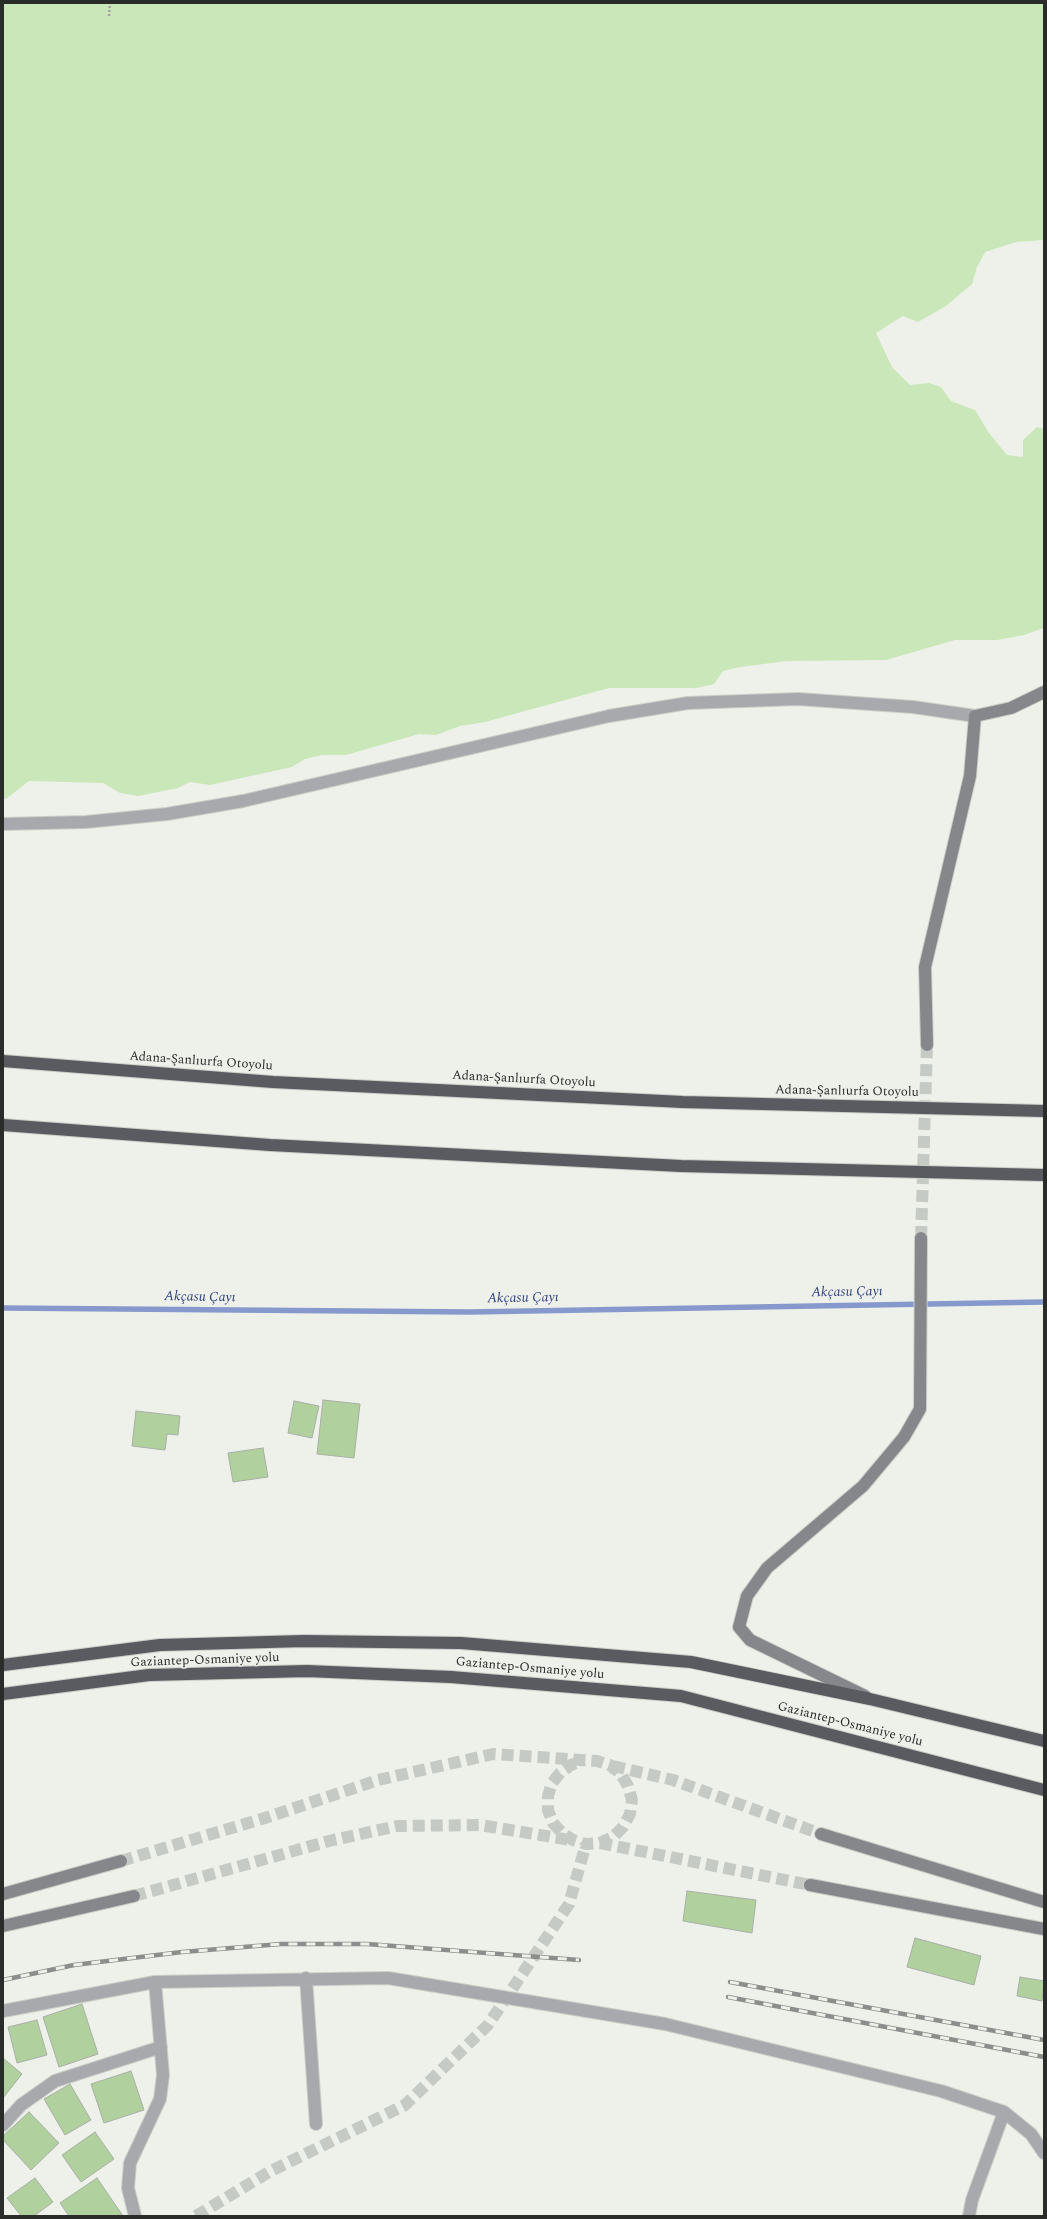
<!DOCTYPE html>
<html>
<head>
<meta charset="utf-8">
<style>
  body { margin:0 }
  #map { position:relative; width:1047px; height:2219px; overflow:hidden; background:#edf1ea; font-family:Spectral,serif }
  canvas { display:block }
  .frame { position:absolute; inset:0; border:4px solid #2a2c2a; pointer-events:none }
</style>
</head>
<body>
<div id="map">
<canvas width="1047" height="2219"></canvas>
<div class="frame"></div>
</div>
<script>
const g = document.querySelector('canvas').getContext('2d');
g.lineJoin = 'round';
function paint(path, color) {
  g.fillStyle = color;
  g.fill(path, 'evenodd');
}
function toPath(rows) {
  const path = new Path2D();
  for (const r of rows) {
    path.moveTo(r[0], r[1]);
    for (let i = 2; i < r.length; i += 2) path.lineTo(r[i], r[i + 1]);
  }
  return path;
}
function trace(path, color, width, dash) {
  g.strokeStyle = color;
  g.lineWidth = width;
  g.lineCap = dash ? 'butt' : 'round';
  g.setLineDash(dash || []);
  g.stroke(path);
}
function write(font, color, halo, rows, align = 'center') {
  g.font = font + ' Spectral,serif';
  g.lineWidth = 3;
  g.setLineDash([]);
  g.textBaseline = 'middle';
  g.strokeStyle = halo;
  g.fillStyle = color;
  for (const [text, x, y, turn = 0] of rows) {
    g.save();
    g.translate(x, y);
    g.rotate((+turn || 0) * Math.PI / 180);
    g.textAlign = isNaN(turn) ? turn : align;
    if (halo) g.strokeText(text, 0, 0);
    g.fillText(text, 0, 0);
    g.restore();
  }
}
paint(toPath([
  [3,3,1044,3,1044,240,1016,242,985,252,977,267,972,284,946,306,918,322,903,316,876,333,892,367,910,385,929,383,941,387,951,401,975,410,989,433,1007,455,1023,457,1023,440,1037,427,1044,429,1044,628,1024,635,997,640,955,640,886,660,787,661,740,667,723,671,714,684,697,688,609,688,485,722,460,726,436,735,419,734,346,755,322,755,305,759,292,767,210,785,190,782,178,788,138,796,120,793,103,783,29,781,6,799,3,798]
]), '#cae7b9');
trace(toPath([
  [3,1308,470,1312,1044,1302]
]), '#8799cc', 5.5);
const building = toPath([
  [323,1400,360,1404,354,1458,317,1454,323,1400],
  [294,1401,319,1406,312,1438,288,1433,294,1401],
  [136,1411,180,1416,178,1435,167,1434,165,1450,132,1446,136,1411],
  [263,1448,268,1477,233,1482,228,1453,263,1448],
  [687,1891,756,1900,752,1933,683,1921,687,1891],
  [915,1938,981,1956,974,1985,907,1967,915,1938],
  [1020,1977,1044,1981,1042,2001,1017,1996,1020,1977],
  [82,2004,98,2054,59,2067,43,2017,82,2004],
  [37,2020,47,2055,17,2063,8,2027,37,2020],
  [3,2058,22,2074,3,2098,3,2058],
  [131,2071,144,2110,104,2123,91,2084,131,2071],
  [70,2084,91,2120,65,2135,44,2099,70,2084],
  [29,2112,59,2143,31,2170,3,2140,3,2136,29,2112],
  [95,2132,114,2159,81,2182,62,2155,95,2132],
  [35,2178,53,2202,34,2216,21,2216,7,2198,35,2178],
  [97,2178,123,2216,69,2216,60,2203,97,2178]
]);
paint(building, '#b0d19d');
trace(building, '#aaaea8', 1);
trace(toPath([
  [921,1238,927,1045],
  [613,1766,673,1780,821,1834],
  [600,1843,810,1885],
  [121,1861,265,1818,378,1780,493,1754,597,1761,610,1765,621,1774,628,1786,632,1800,630,1814,623,1827,613,1837,600,1843,586,1844,573,1840,562,1833,553,1823,548,1810,548,1796,552,1783,560,1773,571,1765,584,1760],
  [134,1896,329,1841,397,1826,480,1825,570,1840],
  [196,2216,269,2172,405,2105,488,2025,569,1904,586,1844]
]), '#c6cac4', 12, [12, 6]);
const street = toPath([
  [3,824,86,822,167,814,243,801,609,716,688,703,798,699,913,707,975,716],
  [306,1978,316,2124],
  [3,2011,155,1982,388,1978,665,2024,941,2091,1004,2112,1031,2134,1044,2153],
  [3,2125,21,2105,55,2081,161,2047],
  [135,2216,128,2188,130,2163,160,2099,163,2075,155,1982],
  [969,2216,972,2200,1004,2112]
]);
const secondary = toPath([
  [927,1045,925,967,970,776,975,716,1011,708,1044,692],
  [865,1696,750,1640,739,1627,747,1596,767,1568,863,1486,904,1437,920,1409,921,1238],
  [821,1834,1044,1902],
  [810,1885,1044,1929],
  [3,1894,121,1861],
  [3,1926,134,1896]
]);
const highway = toPath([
  [3,1061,273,1082,683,1102,1044,1111],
  [3,1125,270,1145,681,1166,1044,1175],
  [3,1665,160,1645,304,1641,461,1643,691,1662,870,1699,1044,1741],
  [3,1694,149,1675,307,1671,451,1677,681,1696,1044,1790]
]);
trace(street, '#cacec7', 14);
trace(secondary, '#cacec7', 14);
trace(highway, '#cacec7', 14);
trace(toPath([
  [109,16,110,3]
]), '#a0a39e', 2.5, [2, 2]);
trace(street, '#a8a9ac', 12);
trace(secondary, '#86878b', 12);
trace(highway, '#595b60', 12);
const rail = toPath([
  [3,1980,74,1965,182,1952,281,1944,367,1944,579,1960],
  [730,1982,1044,2040],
  [728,1997,1044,2057]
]);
trace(rail, '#8b8e8a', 4.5);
trace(rail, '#edf1ea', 3, [9]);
write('13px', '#2a2c2a', '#edf1ea', [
  ["Adana-Şanlıurfa Otoyolu",201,1062,4],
  ["Adana-Şanlıurfa Otoyolu",524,1080,3],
  ["Adana-Şanlıurfa Otoyolu",847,1092,1],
  ["Gaziantep-Osmaniye yolu",205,1661,-2],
  ["Gaziantep-Osmaniye yolu",530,1669,5],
  ["Gaziantep-Osmaniye yolu",850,1725,14]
]);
write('italic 14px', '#2f3f7f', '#edf1ea', [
  ["Akçasu Çayı",847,1293,-1],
  ["Akçasu Çayı",200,1298,1],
  ["Akçasu Çayı",523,1299,-1]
]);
</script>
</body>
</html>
